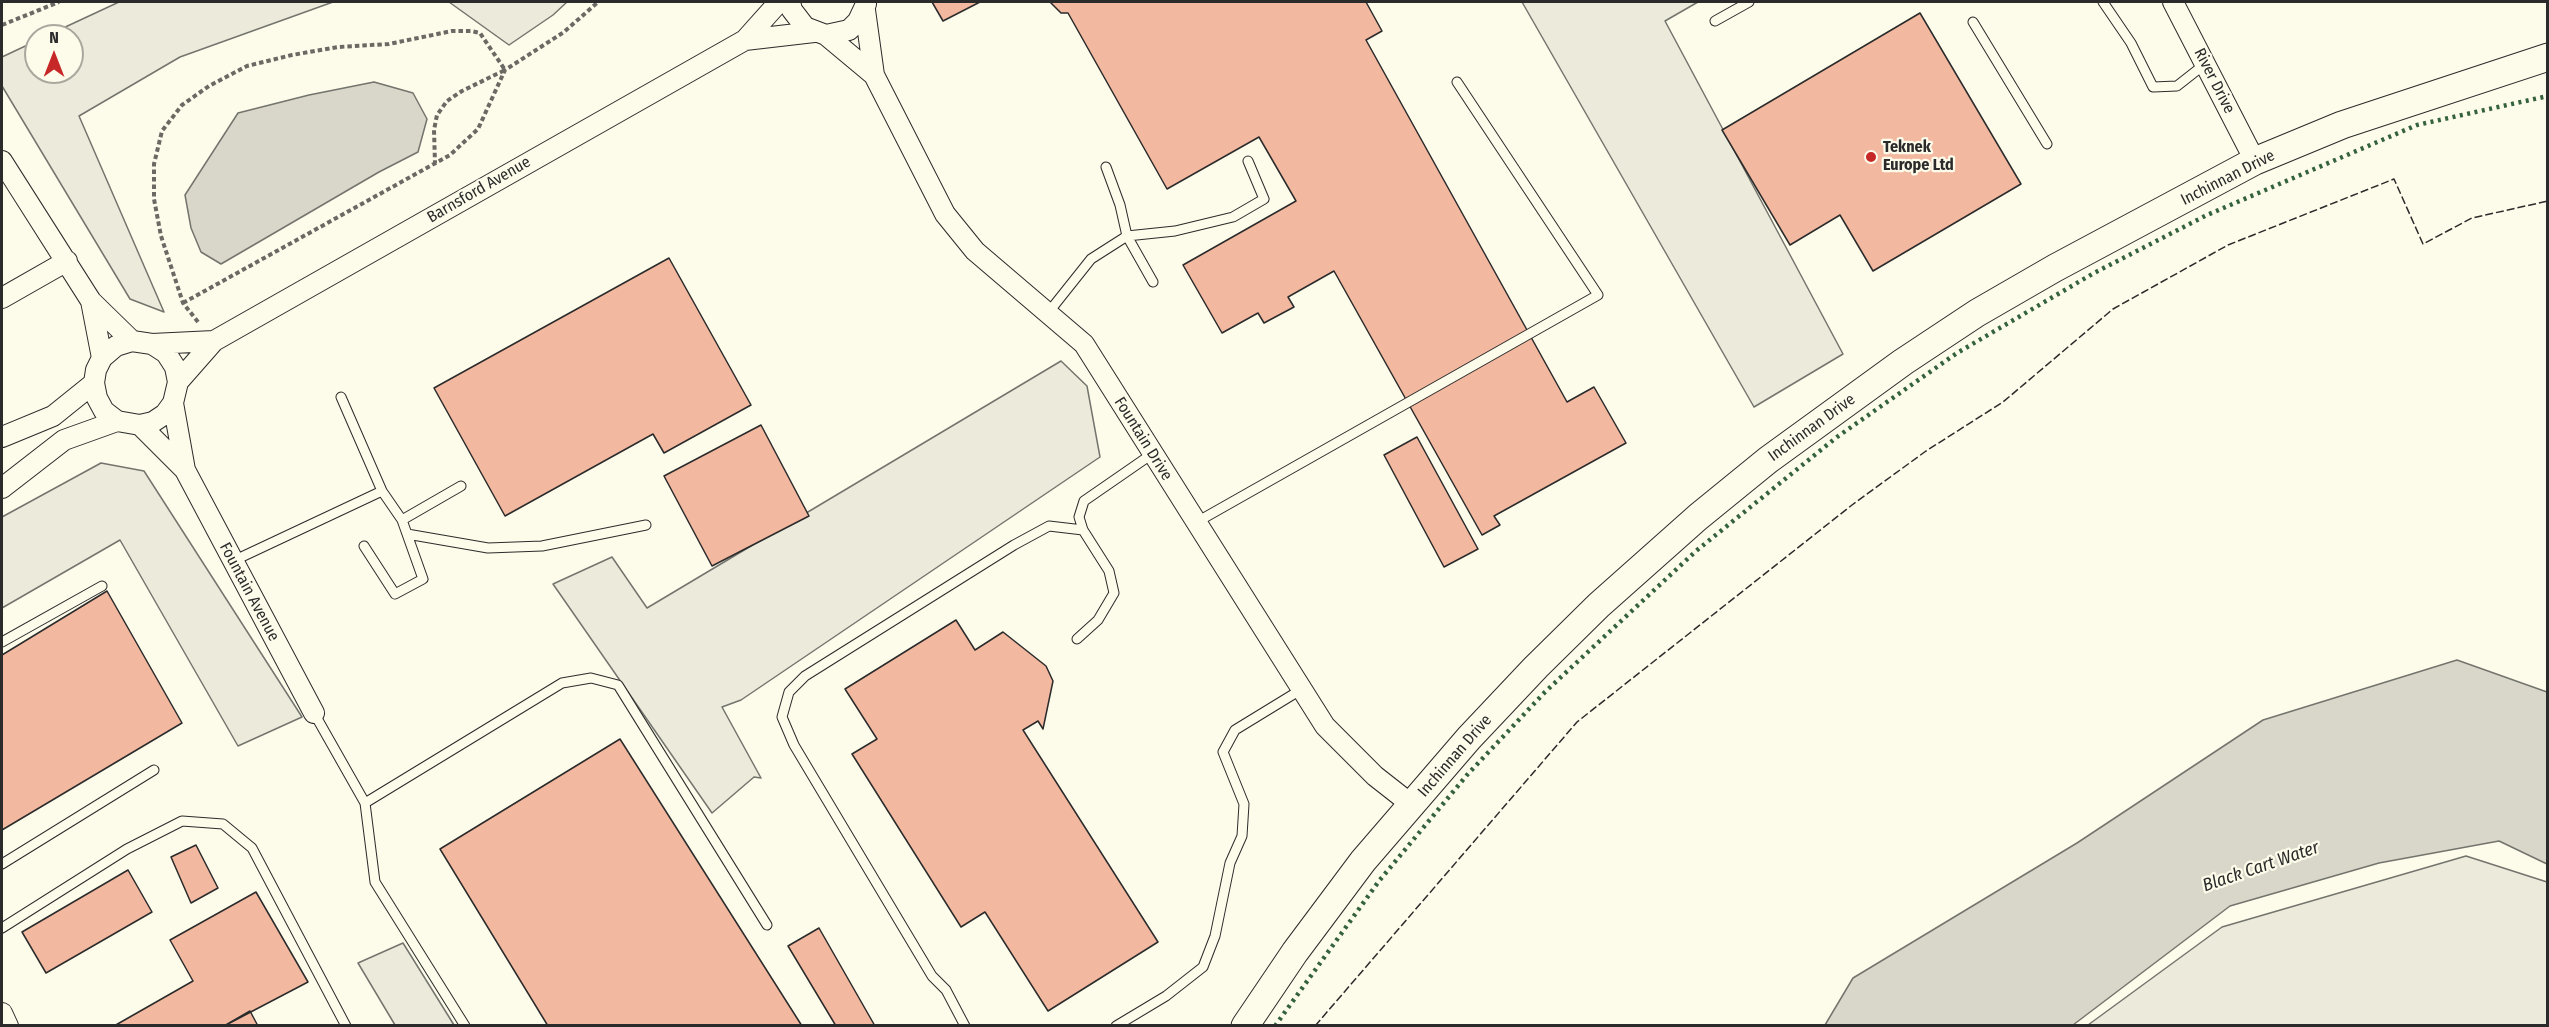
<!DOCTYPE html>
<html>
<head>
<meta charset="utf-8">
<style>
  body { margin:0 }
  #map { position:relative; width:2549px; height:1027px; overflow:hidden; background:#fdfbea; font-family:"Fira Sans Condensed",sans-serif }
  canvas { display:block }
  .frame { position:absolute; inset:0; border:3px solid #2b2b2b; pointer-events:none }
  .north { position:absolute; left:24px; top:24px; width:60px; height:60px; box-sizing:border-box; background:#fdfbea; border:2px solid #a9a89e; border-radius:50%; rotate:0deg; font-size:16px; font-weight:700; line-height:24px; text-align:center; color:#2b2b2b }
  .north::after { content:''; display:block; margin:auto; width:21px; height:27px; background:#c62828; clip-path:polygon(50% 0,100% 100%,50% 72%,0 100%) }
</style>
</head>
<body>
<div id="map">
<canvas width="2549" height="1027"></canvas>
<div class="frame"></div>
<div class="north">N</div>
</div>
<script>
const g = document.querySelector('canvas').getContext('2d');
g.lineJoin = 'round';
function paint(path, color) {
  g.fillStyle = color;
  g.fill(path, 'evenodd');
}
function toPath(rows) {
  const path = new Path2D();
  for (const r of rows) {
    path.moveTo(r[0], r[1]);
    for (let i = 2; i < r.length; i += 2) path.lineTo(r[i], r[i + 1]);
  }
  return path;
}
function trace(path, color, width, dash) {
  g.strokeStyle = color;
  g.lineWidth = width;
  g.lineCap = dash ? 'butt' : 'round';
  g.setLineDash(dash || []);
  g.stroke(path);
}
function write(font, color, halo, rows, align = 'center') {
  g.font = font + ' "Fira Sans Condensed",sans-serif';
  g.lineWidth = 4.5;
  g.setLineDash([]);
  g.textBaseline = 'middle';
  g.strokeStyle = halo;
  g.fillStyle = color;
  for (const [text, x, y, turn = 0] of rows) {
    g.save();
    g.translate(x, y);
    g.rotate((+turn || 0) * Math.PI / 180);
    g.textAlign = isNaN(turn) ? turn : align;
    if (halo) g.strokeText(text, 0, 0);
    g.fillText(text, 0, 0);
    g.restore();
  }
}
const green = toPath([
  [119,2,333,2,180,57,79,116,164,312,130,299,2,86,2,57,36,41,36,72,72,72,72,36,46,36,119,2],
  [449,2,567,2,553,15,509,45,449,2],
  [1522,2,1698,2,1665,21,1843,354,1754,407,1522,2],
  [1061,361,1087,386,1100,457,741,700,722,707,761,778,754,777,712,813,553,584,612,557,647,608,1061,361],
  [101,463,144,471,302,717,238,746,120,540,2,608,2,517,101,463],
  [2466,856,2547,882,2547,1025,2088,1025,2222,927,2466,856],
  [403,943,454,1025,395,1025,358,963,403,943]
]);
paint(green, '#ecebdb');
trace(green, '#74746e', 1.5);
const water = toPath([
  [374,82,413,93,427,119,418,152,379,172,221,264,201,252,191,228,185,195,238,113,309,95,374,82],
  [2457,660,2547,692,2547,864,2499,841,2379,863,2230,906,2073,1025,1825,1025,1853,978,2077,843,2263,720,2457,660]
]);
paint(water, '#d8d7c9');
trace(water, '#74746e', 1.5);
const building = toPath([
  [932,2,980,2,943,21,932,2],
  [1050,2,1366,2,1382,31,1366,40,1567,402,1594,387,1626,443,1494,516,1500,525,1482,535,1334,271,1288,297,1294,307,1264,323,1258,313,1222,333,1183,265,1296,201,1259,137,1167,189,1068,13,1061,13,1050,2],
  [1920,13,2021,184,1873,271,1840,215,1790,245,1722,130,1920,13],
  [669,258,751,405,664,453,653,434,505,516,434,388,669,258],
  [761,425,809,516,712,566,664,476,761,425],
  [1417,437,1478,549,1444,567,1384,455,1417,437],
  [107,591,182,723,2,830,2,655,107,591],
  [956,620,975,650,1003,632,1046,666,1053,681,1043,729,1038,721,1023,730,1158,942,1048,1011,985,912,961,927,852,754,877,739,845,689,956,620],
  [620,739,802,1026,548,1026,440,849,620,739],
  [196,845,218,888,191,903,171,857,196,845],
  [128,870,152,912,46,973,22,932,128,870],
  [256,892,308,982,224,1026,114,1026,193,981,170,940,256,892],
  [819,928,875,1026,836,1026,788,946,819,928],
  [250,1011,258,1026,224,1026,250,1011]
]);
paint(building, '#f2b8a0');
trace(building, '#2b2b2b', 1.5);
const lane = toPath([
  [2103,2,2131,43,2153,87,2177,86,2205,64],
  [1715,21,1749,2],
  [1973,22,2047,144],
  [1106,167,1120,205,1127,236,1175,231,1233,217,1264,199,1248,161],
  [1048,313,1091,259,1127,236,1153,282],
  [402,520,461,486],
  [1195,523,1598,295,1457,82],
  [407,534,488,548,542,546,646,525],
  [364,546,395,594,423,579,402,520,382,491],
  [233,561,382,491,341,397],
  [1077,639,1098,620,1114,593,1109,571,1083,530,1079,517,1084,501,1152,454],
  [2,642,102,586],
  [314,713,365,803,562,683,591,678,618,685,767,925],
  [365,803,375,882,465,1026],
  [2,864,154,770],
  [2,928,127,849,182,821,223,824,252,848,346,1026],
  [965,1026,946,990,932,976,794,745,782,717,789,692,805,676,1014,545,1049,526,1083,530],
  [1116,1026,1166,996,1203,967,1215,936,1230,863,1242,836,1244,804,1223,752,1235,730,1302,689]
]);
const street = toPath([
  [790,2,792,10,805,27,826,35,849,30,858,21,866,4],
  [2173,2,2255,161],
  [865,10,874,75,945,214,975,251,1084,344,1325,726,1375,776,1412,805],
  [826,35,874,75],
  [745,40,814,32],
  [2,161,91,301,132,341],
  [2,298,67,261],
  [91,301,102,358],
  [152,344,166,353,175,367,178,382,173,403,165,414,153,422,140,425,117,421,104,411,97,398,94,383,96,370,102,358,116,346,132,341,152,344,214,341],
  [178,382,214,341,745,40,779,2],
  [173,403,185,470],
  [140,425,185,470,314,713],
  [2,437,53,416,94,383],
  [2,488,64,440,117,421],
  [2,1013,8,1026]
]);
const secondary = toPath([
  [1245,1026,1295,952,1363,861,1469,738,1536,667,1599,605,1698,517,1768,460,1903,362,1977,313,2055,268,2255,161,2342,125,2548,57]
]);
trace(lane, '#2b2b2b', 11);
trace(street, '#2b2b2b', 22);
trace(secondary, '#2b2b2b', 29);
trace(toPath([
  [2,25,59,2],
  [183,303,450,155,478,129,505,70,564,32,598,2],
  [198,322,183,303,161,236,154,199,154,164,162,131,182,105,209,86,247,66,292,55,338,47,389,44,452,31,471,31,480,33,505,70,462,91,447,101,437,115,434,130,435,163]
]), '#6a6964', 4, [4.5, 3]);
trace(lane, '#fdfbea', 9);
trace(street, '#fdfbea', 20);
trace(secondary, '#fdfbea', 27);
trace(toPath([
  [1275,1026,1379,881,1467,775,1545,692,1696,551,1837,437,1957,353,2094,273,2207,215,2417,125,2548,96]
]), '#34623c', 4.5, [3, 4.5]);
trace(toPath([
  [1315,1026,1577,722,1852,505,1926,451,2003,402,2113,309,2228,245,2394,179,2423,244,2472,218,2548,201]
]), '#2b2b2b', 1.5, [8, 3]);
for (const [x, y, r, color] of [
  [1871,157,6,"#c62828"]
]) {
  const dot = new Path2D();
  dot.arc(x, y, r, 0, 2 * Math.PI);
  g.fillStyle = color;
  g.fill(dot);
  trace(dot, '#fdfbea', 2);
}
write('16px', '#2b2b2b', '#fdfbea', [
  ["River Drive",2214,81,63],
  ["Inchinnan Drive",2228,178,-27],
  ["Barnsford Avenue",479,190,-30],
  ["Inchinnan Drive",1812,428,-36],
  ["Fountain Drive",1143,439,58],
  ["Fountain Avenue",249,592,62],
  ["Inchinnan Drive",1455,756,-49]
]);
write('bold 16px', '#2b2b2b', '#fdfbea', [
  ["Teknek",1883,148],
  ["Europe Ltd",1883,166]
], 'left');
write('italic 18px', '#2b2b2b', '#fdfbea', [
  ["Black Cart Water",2261,867,-19]
]);
</script>
</body>
</html>
